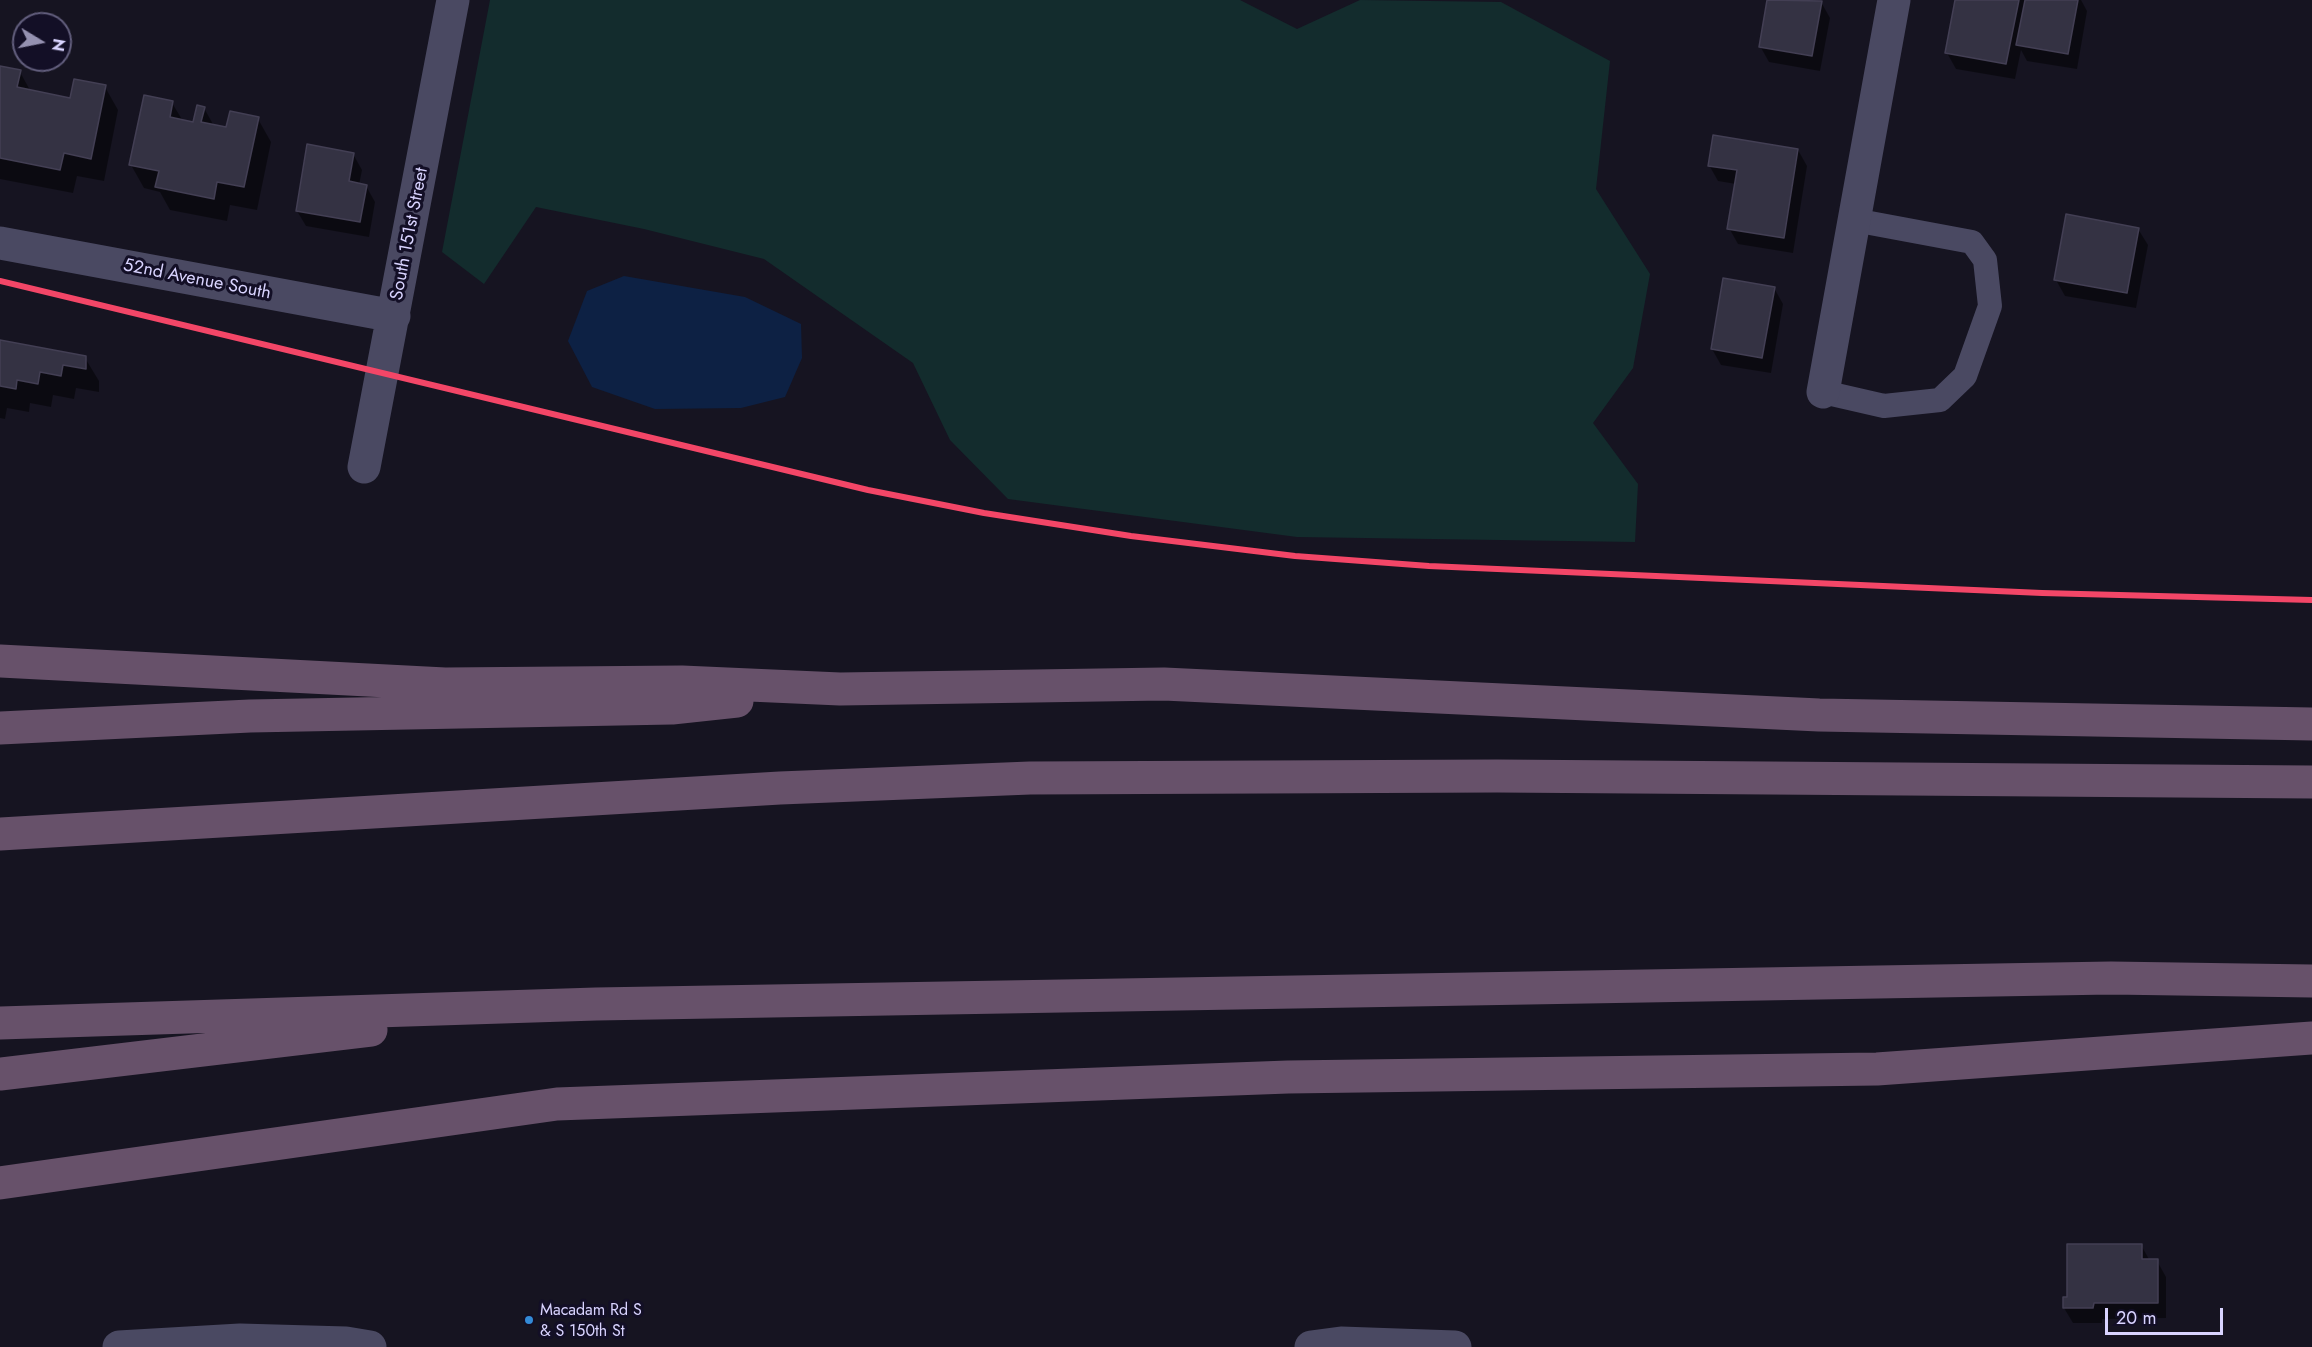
<!DOCTYPE html>
<html>
<head>
<meta charset="utf-8">
<style>
  body { margin:0 }
  #map { position:relative; width:2312px; height:1347px; overflow:hidden; background:#161421; font-family:Jost,sans-serif }
  canvas { display:block }
  .north { position:absolute; left:12px; top:12px; width:60px; height:60px; box-sizing:border-box; background:#130f26; border:2px solid #625e7d; border-radius:50%; rotate:100deg; font-size:16px; font-weight:700; line-height:24px; text-align:center; color:#d9d4ff }
  .north::after { content:''; display:block; margin:auto; width:21px; height:27px; background:#9591b1; clip-path:polygon(50% 0,100% 100%,50% 72%,0 100%) }
  .scale { position:absolute; left:2105px; top:1308px; width:118px; height:27px; box-sizing:border-box; border:3px solid #d9d4ff; border-top:0; padding-left:8px; font-size:18px; line-height:21px; white-space:nowrap; color:#d9d4ff; -webkit-text-stroke:4px #130f26; paint-order:stroke }
</style>
</head>
<body>
<div id="map">
<canvas width="2312" height="1347"></canvas>
<div class="north">N</div>
<div class="scale">20 m</div>
</div>
<script>
const g = document.querySelector('canvas').getContext('2d');
g.lineJoin = 'round';
function paint(path, color) {
  g.fillStyle = color;
  g.fill(path, 'evenodd');
}
function toPath(rows) {
  const path = new Path2D();
  for (const r of rows) {
    path.moveTo(r[0], r[1]);
    for (let i = 2; i < r.length; i += 2) path.lineTo(r[i], r[i + 1]);
  }
  return path;
}
function trace(path, color, width, dash) {
  g.strokeStyle = color;
  g.lineWidth = width;
  g.lineCap = dash ? 'butt' : 'round';
  g.setLineDash(dash || []);
  g.stroke(path);
}
function write(font, color, halo, rows, align = 'center') {
  g.font = font + ' Jost,sans-serif';
  g.lineWidth = 6;
  g.setLineDash([]);
  g.textBaseline = 'middle';
  g.strokeStyle = halo;
  g.fillStyle = color;
  for (const [text, x, y, turn = 0] of rows) {
    g.save();
    g.translate(x, y);
    g.rotate((+turn || 0) * Math.PI / 180);
    g.textAlign = isNaN(turn) ? turn : align;
    if (halo) g.strokeText(text, 0, 0);
    g.fillText(text, 0, 0);
    g.restore();
  }
}
paint(toPath([
  [490,0,1240,0,1297,29,1360,0,1501,2,1610,61,1596,189,1650,274,1633,368,1593,423,1638,484,1635,542,1297,537,1008,499,950,440,913,363,764,259,644,229,536,207,484,284,442,252]
]), '#132c2d');
paint(toPath([
  [624,276,745,297,801,324,802,358,785,397,741,408,655,409,592,387,568,341,587,291]
]), '#0d2144');
paint(toPath([
  [1768,0,1821,2,1830,18,1820,71,1769,62,1760,46],
  [1956,0,2081,0,2087,11,2077,69,2027,61,2021,50,2015,79,1956,69,1947,53],
  [0,68,20,72,31,92,72,100,105,87,118,110,104,181,77,176,73,193,0,179],
  [172,103,183,121,195,123,204,108,214,126,228,129,258,119,271,142,257,210,230,205,227,221,170,210,160,192,144,188,131,165],
  [1798,150,1807,166,1793,253,1738,244,1729,228,1736,184,1718,181,1709,165],
  [353,154,362,170,359,185,366,186,375,202,369,237,306,226,297,211],
  [2138,229,2148,245,2136,308,2065,296,2056,280],
  [1774,288,1783,304,1771,373,1721,365,1712,349],
  [0,342,85,358,99,381,99,392,76,388,74,399,53,395,51,407,30,403,29,412,7,408,5,419,0,418],
  [2141,1245,2150,1261,2157,1261,2166,1277,2166,1318,2102,1319,2102,1323,2073,1323,2064,1308,2068,1298]
]), '#0007');
const building = toPath([
  [1767,0,1822,1,1812,56,1759,47,1767,0],
  [1955,0,2019,0,2006,64,1945,53,1955,0],
  [2025,0,2078,0,2068,54,2016,45,2025,0],
  [0,66,21,70,17,87,70,98,74,79,106,85,91,159,64,153,60,170,0,158,0,66],
  [144,95,173,101,170,117,193,122,197,105,205,107,201,122,226,127,230,111,259,117,244,187,217,182,214,199,155,187,159,171,129,165,144,95],
  [1713,135,1798,149,1784,238,1727,229,1737,170,1708,166,1713,135],
  [307,144,354,153,349,181,367,185,360,222,296,211,307,144],
  [2066,214,2139,228,2127,293,2054,280,2066,214],
  [1723,278,1775,287,1762,358,1711,349,1723,278],
  [0,340,86,356,86,369,63,365,61,376,40,372,38,384,17,380,16,389,0,386,0,340],
  [2067,1244,2142,1244,2142,1259,2158,1259,2158,1303,2094,1303,2093,1308,2063,1308,2063,1297,2067,1297,2067,1244]
]);
paint(building, '#343243');
trace(building, '#433f54', 1.5);
trace(toPath([
  [1823,392,1884,406,1940,400,1965,376,1990,306,1985,260,1972,242,1854,220]
]), '#4a4962', 24);
trace(toPath([
  [0,243,394,316],
  [1823,392,1894,0],
  [364,467,453,0]
]), '#4a4962', 33);
trace(toPath([
  [119,1347,240,1340,346,1343,370,1347],
  [1311,1347,1341,1343,1455,1347]
]), '#4a4962', 33);
trace(toPath([
  [0,661,445,684,682,682,840,689,1164,684,1819,715,2312,724],
  [0,728,250,716,672,708,737,701],
  [0,834,780,788,1030,778,1497,776,2312,782],
  [0,1023,596,1004,2111,978,2312,981],
  [0,1074,371,1030],
  [0,1183,557,1104,1288,1077,1877,1069,2312,1038]
]), '#67516a', 33);
trace(toPath([
  [0,281,868,490,984,513,1131,536,1295,556,1429,566,2042,593,2312,600]
]), '#f34667', 6);
for (const [x, y, r, color] of [
  [529,1320,5,"#338bd7"]
]) {
  const dot = new Path2D();
  dot.arc(x, y, r, 0, 2 * Math.PI);
  g.fillStyle = color;
  g.fill(dot);
  trace(dot, '#130f26', 2);
}
write('16px', '#d9d4ff', '#130f26', [
  ["Macadam Rd S",540,1311],
  ["& S 150th St",540,1332]
], 'left');
write('18px', '#d9d4ff', '#130f26', [
  ["South 151st Street",410,234,-79],
  ["52nd Avenue South",197,280,11]
]);
</script>
</body>
</html>
